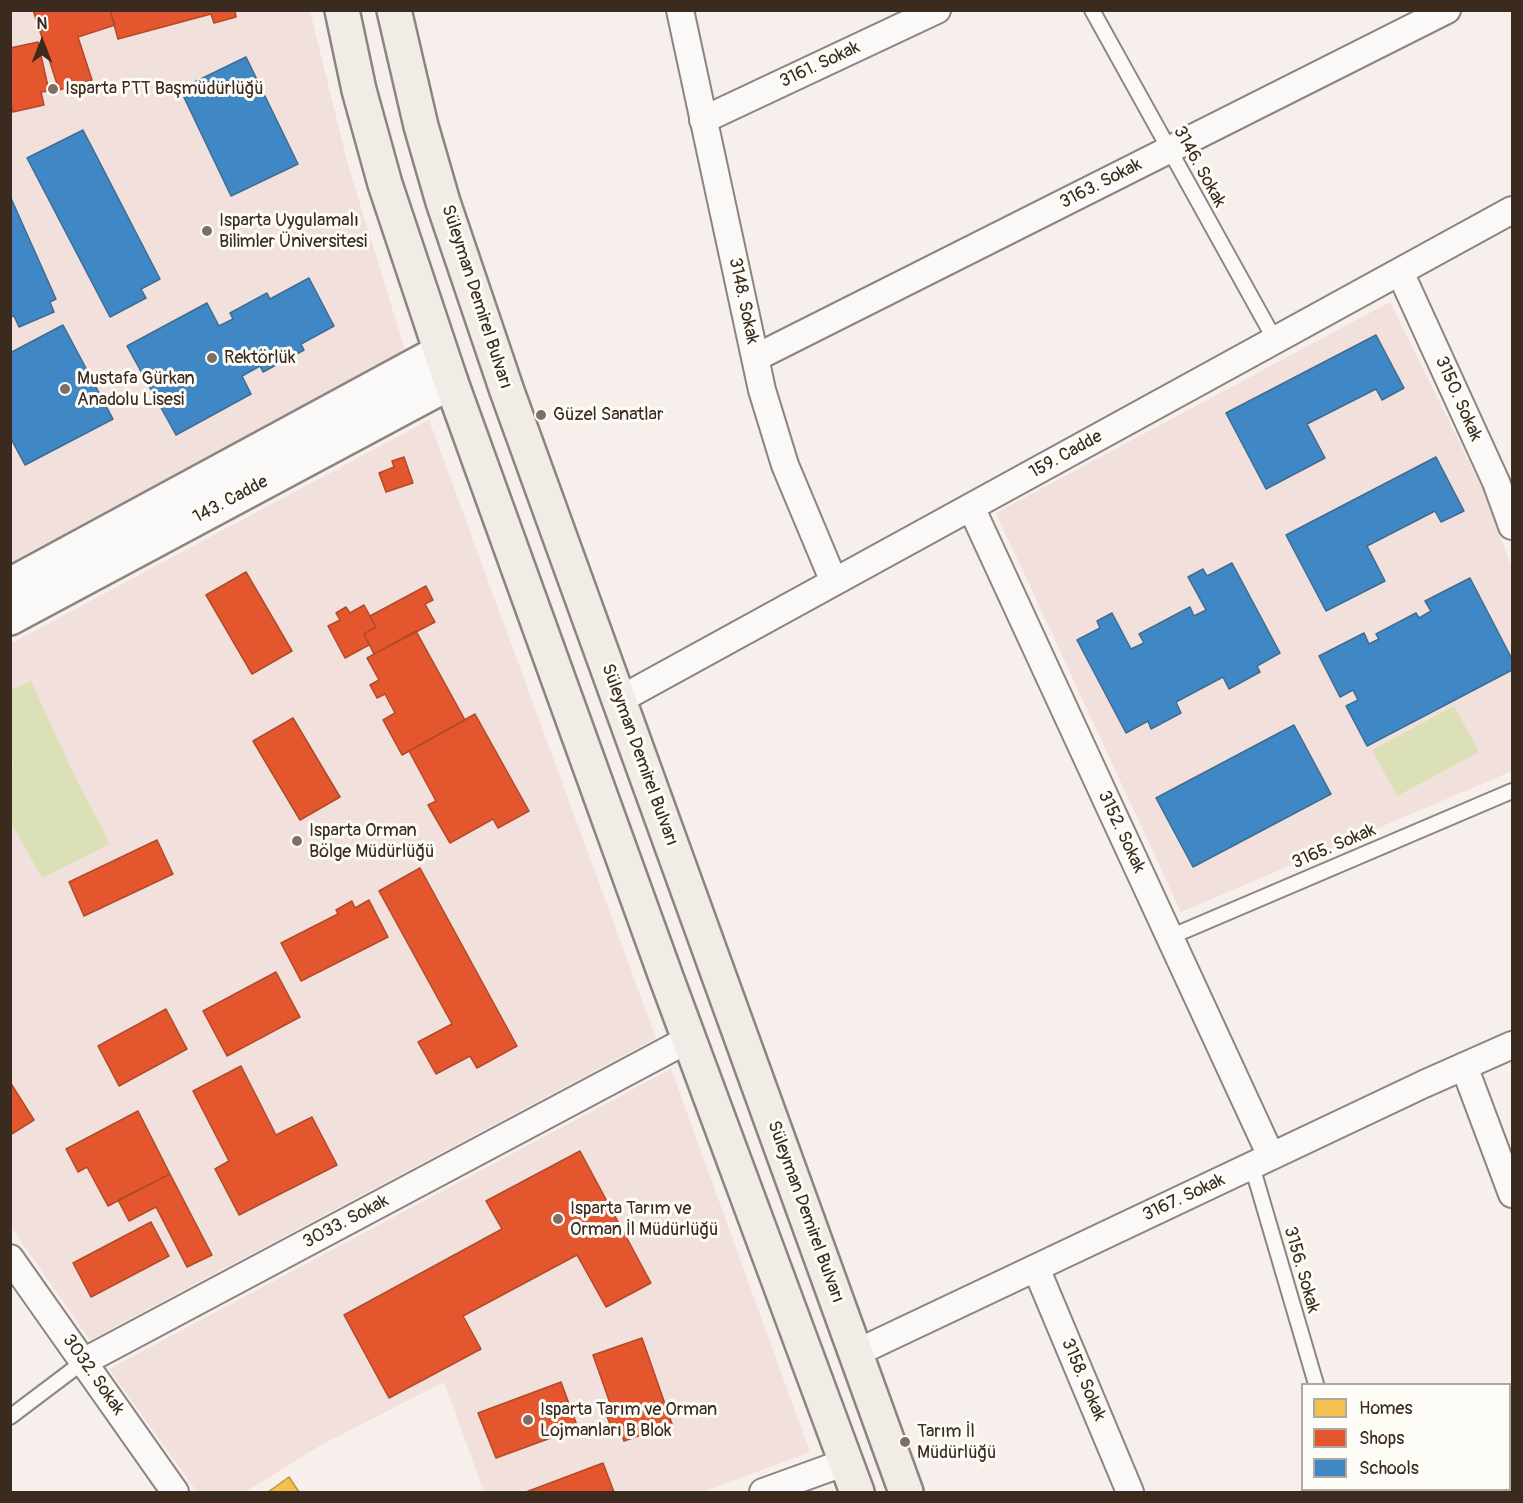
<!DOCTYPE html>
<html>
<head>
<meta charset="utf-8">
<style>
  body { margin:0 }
  #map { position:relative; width:1523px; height:1503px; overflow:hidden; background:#f7efec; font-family:Pangolin,sans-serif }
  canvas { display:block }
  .frame { position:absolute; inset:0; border:12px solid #3b2a1e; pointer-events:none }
  .legend { position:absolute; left:1301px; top:1383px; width:210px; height:108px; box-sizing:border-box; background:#fdfcf7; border:2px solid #afa8a0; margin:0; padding:8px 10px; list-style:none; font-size:18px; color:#3b2a1e }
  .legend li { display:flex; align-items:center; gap:12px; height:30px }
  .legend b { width:30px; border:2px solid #afa8a0 }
  .north { position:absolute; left:12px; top:12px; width:60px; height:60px; -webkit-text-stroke:4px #fdfcf7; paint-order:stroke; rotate:0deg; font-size:16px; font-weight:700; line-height:24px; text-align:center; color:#3b2a1e }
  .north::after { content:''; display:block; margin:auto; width:21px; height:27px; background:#3b2a1e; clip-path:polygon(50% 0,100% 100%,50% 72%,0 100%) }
</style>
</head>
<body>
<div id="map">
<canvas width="1523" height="1503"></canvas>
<div class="frame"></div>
<ul class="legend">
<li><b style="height:16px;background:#f2c14e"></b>Homes</li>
<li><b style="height:16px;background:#e4572e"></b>Shops</li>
<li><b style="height:16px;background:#3f88c5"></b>Schools</li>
</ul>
<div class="north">N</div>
</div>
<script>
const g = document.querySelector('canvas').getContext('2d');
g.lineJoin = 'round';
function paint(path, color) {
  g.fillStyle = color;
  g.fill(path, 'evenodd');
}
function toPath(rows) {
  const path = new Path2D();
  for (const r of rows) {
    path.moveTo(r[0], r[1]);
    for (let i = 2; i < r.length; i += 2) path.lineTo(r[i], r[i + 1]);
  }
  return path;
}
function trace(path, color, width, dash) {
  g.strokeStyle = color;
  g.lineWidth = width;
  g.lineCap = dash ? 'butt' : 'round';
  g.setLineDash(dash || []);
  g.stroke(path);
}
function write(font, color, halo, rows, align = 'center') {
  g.font = font + ' Pangolin,sans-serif';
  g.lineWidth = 6;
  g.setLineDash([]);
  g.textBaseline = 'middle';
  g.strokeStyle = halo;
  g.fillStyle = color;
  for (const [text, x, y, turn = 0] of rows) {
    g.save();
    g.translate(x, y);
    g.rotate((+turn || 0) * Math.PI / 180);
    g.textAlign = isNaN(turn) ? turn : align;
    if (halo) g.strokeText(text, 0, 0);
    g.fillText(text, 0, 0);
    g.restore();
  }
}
paint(toPath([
  [11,11,310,11,348,165,405,350,11,562],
  [1390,302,1483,490,1512,569,1512,771,1181,912,996,513],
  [429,420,656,1038,90,1340,11,1227,10,644],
  [671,1069,810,1452,703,1492,484,1492,444,1382,321,1445,245,1492,197,1492,109,1369]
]), '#f1e0db');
paint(toPath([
  [31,681,74,775,110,844,42,878,11,822,11,768,14,765,10,756,11,690],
  [1454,706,1479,752,1397,796,1372,750]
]), '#dbe0b6');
const homes = toPath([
  [289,1477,299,1492,268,1492,289,1477]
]);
paint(homes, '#f2c14e');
trace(homes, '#bb9440', 1.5);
const shops = toPath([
  [33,10,110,10,115,25,78,37,92,80,59,90,33,10],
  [110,10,235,10,236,17,214,23,211,14,118,39,110,10],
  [38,42,49,91,41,92,44,105,13,112,10,100,10,48,38,42],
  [404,457,413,483,386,492,379,473,394,467,392,461,404,457],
  [246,572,292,651,252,674,206,595,246,572],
  [426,586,433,600,425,604,435,622,374,654,364,634,376,627,370,616,426,586],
  [364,605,376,627,364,634,369,645,345,658,328,626,340,620,336,613,346,607,350,613,364,605],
  [416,631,465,720,402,755,383,720,395,713,385,694,377,698,370,685,379,680,367,658,416,631],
  [475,714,529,811,498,828,493,819,450,843,428,805,436,801,409,751,475,714],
  [293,718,340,797,300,820,253,741,293,718],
  [157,840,173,874,84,916,69,882,157,840],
  [420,868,517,1046,477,1068,470,1056,436,1074,418,1042,452,1024,379,891,420,868],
  [369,900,388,937,301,981,281,943,338,914,336,910,352,901,355,908,369,900],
  [276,972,300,1017,227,1056,203,1011,276,972],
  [166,1009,187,1049,119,1086,98,1046,166,1009],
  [241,1066,276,1135,312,1117,337,1165,239,1215,215,1169,229,1161,193,1091,241,1066],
  [10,1082,34,1120,10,1135,10,1082],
  [138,1111,170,1174,108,1206,87,1167,78,1172,66,1149,138,1111],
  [580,1151,651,1283,606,1307,577,1255,463,1316,481,1349,389,1398,344,1315,502,1229,486,1201,580,1151],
  [170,1174,212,1255,187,1267,156,1207,129,1221,118,1200,170,1174],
  [151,1222,169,1256,91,1297,73,1263,151,1222],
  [642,1338,672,1424,624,1441,618,1425,611,1427,604,1408,611,1406,593,1355,642,1338],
  [561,1382,578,1428,496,1458,478,1413,561,1382],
  [603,1463,614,1492,526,1492,603,1463]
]);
paint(shops, '#e4572e');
trace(shops, '#b14a29', 1.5);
const schools = toPath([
  [246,57,298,164,231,196,180,89,246,57],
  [83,130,160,279,141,289,146,298,110,317,27,158,83,130],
  [10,196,56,299,50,302,54,312,19,327,14,316,10,317,10,196],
  [309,278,334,326,301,344,304,350,263,372,260,366,242,376,251,394,176,435,127,346,207,303,219,326,233,319,230,313,267,293,270,299,309,278],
  [63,325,113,419,25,465,10,437,10,353,63,325],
  [1376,335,1404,388,1382,400,1376,389,1307,424,1325,458,1266,489,1226,413,1376,335],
  [1436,457,1464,511,1441,522,1435,511,1367,546,1385,581,1326,611,1286,535,1436,457],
  [1232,563,1280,653,1257,666,1260,672,1229,689,1223,677,1176,702,1181,713,1151,729,1148,721,1126,733,1077,640,1100,628,1097,621,1112,613,1131,649,1144,643,1139,634,1190,607,1194,616,1206,610,1188,577,1203,569,1207,576,1232,563],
  [1470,578,1512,659,1512,670,1367,746,1346,706,1358,700,1353,690,1340,697,1319,656,1364,633,1369,644,1379,639,1376,634,1416,613,1419,618,1431,611,1425,601,1470,578],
  [1294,725,1331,794,1193,867,1156,798,1294,725]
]);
paint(schools, '#3f88c5');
trace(schools, '#3e6c93', 1.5);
const service = toPath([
  [1092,10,1275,340],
  [1170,937,1512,791],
  [1252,1166,1316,1384],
  [10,1417,83,1362],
  [1347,1490,1348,1492]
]);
const minor = toPath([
  [680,10,762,390,785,465,834,582],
  [703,120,937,10],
  [1400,272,1496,482,1512,526],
  [755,358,1447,10],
  [971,507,1271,1156],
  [619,700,1512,210],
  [1464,1066,1512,1194],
  [10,1258,175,1492],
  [1036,1268,1130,1492],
  [856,1353,1424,1084,1512,1045],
  [83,1362,689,1039],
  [763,1492,846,1462]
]);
const tertiary = toPath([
  [10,585,440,352],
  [10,618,451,382]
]);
const primary = toPath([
  [342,10,359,90,385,184,451,382,666,977,857,1492],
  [394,10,421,126,443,202,507,391,906,1492]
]);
trace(service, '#8b8480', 18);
trace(minor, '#8b8480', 30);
trace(tertiary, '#8b8480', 38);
trace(primary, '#8b8480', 38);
trace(service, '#faf9f7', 14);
trace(minor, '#faf9f7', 26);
trace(tertiary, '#faf9f7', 33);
trace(primary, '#f1ece5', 33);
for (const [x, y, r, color] of [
  [53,89,6,"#7d6f66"],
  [207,231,6,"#7d6f66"],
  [212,358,6,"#7d6f66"],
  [65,389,6,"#7d6f66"],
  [541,415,6,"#7d6f66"],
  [297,841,6,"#7d6f66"],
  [558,1219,6,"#7d6f66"],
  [528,1420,6,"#7d6f66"],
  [905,1442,6,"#7d6f66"]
]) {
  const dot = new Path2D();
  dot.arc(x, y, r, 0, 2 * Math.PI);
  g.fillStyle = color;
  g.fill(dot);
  trace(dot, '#fdfcf7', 2);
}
write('18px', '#3b2a1e', '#fdfcf7', [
  ["3161. Sokak",820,65,-25],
  ["3146. Sokak",1199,167,61],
  ["3163. Sokak",1101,184,-27],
  ["Süleyman Demirel Bulvarı",476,297,72],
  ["3148. Sokak",743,301,78],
  ["3150. Sokak",1458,399,66],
  ["159. Cadde",1066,455,-29],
  ["143. Cadde",231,500,-28],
  ["Süleyman Demirel Bulvarı",639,755,70],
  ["3152. Sokak",1121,832,65],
  ["3165. Sokak",1334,847,-23],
  ["3167. Sokak",1184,1198,-25],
  ["Süleyman Demirel Bulvarı",805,1212,70],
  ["3033. Sokak",346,1222,-28],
  ["3156. Sokak",1301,1270,74],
  ["3032. Sokak",93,1375,55],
  ["3158. Sokak",1083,1380,67]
]);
write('18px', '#3b2a1e', '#fdfcf7', [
  ["Isparta PTT Başmüdürlüğü",65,89],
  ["Isparta Uygulamalı",219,221],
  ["Bilimler Üniversitesi",219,242],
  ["Rektörlük",224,358],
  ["Mustafa Gürkan",77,379],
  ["Anadolu Lisesi",77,400],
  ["Güzel Sanatlar",553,415],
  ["Isparta Orman",309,831],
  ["Bölge Müdürlüğü",309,852],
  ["Isparta Tarım ve",570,1209],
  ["Orman İl Müdürlüğü",570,1230],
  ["Isparta Tarım ve Orman",540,1410],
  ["Lojmanları B Blok",540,1431],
  ["Tarım İl",917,1432],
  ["Müdürlüğü",917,1453]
], 'left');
</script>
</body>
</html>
